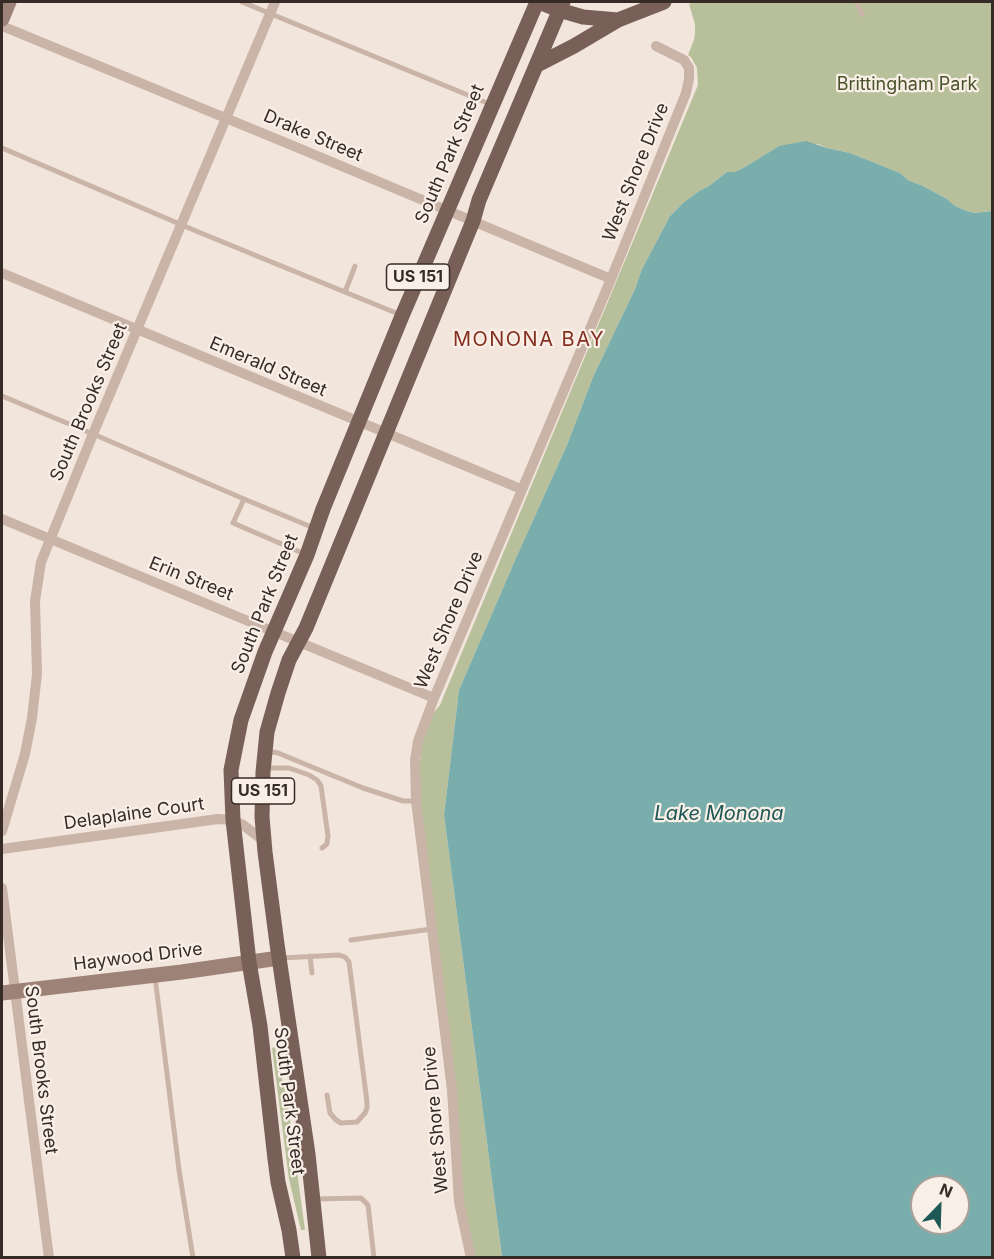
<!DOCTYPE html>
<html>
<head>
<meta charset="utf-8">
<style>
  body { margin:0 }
  #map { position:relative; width:994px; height:1259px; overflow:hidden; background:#f2e5db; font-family:Inter,sans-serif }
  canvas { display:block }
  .frame { position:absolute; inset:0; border:3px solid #362b27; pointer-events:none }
  .north { position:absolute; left:910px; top:1175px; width:60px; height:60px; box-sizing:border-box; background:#f9efe7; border:2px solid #aba19a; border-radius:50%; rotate:23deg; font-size:16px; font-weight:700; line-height:24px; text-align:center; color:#362b27 }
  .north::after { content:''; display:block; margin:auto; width:21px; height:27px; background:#1d5756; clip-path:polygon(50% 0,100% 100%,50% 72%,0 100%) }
</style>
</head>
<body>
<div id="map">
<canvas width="994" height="1259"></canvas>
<div class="frame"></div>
<div class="north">N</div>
</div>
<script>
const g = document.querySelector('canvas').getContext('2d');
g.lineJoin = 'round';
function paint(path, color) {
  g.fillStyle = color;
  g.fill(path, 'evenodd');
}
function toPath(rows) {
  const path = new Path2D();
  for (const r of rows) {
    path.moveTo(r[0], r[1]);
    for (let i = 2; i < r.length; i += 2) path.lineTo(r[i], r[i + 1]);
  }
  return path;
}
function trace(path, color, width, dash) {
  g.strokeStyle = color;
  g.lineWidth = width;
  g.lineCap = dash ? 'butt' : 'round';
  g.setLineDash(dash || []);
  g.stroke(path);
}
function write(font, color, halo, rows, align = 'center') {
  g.font = font + ' Inter,sans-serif';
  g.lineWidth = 4.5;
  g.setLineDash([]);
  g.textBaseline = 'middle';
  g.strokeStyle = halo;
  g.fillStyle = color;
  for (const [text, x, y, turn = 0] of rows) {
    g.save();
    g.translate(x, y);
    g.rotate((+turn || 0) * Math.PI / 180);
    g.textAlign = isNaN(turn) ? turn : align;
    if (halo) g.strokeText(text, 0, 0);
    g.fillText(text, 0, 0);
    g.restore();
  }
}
paint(toPath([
  [696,2,992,2,992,211,975,213,967,211,955,206,947,199,923,186,908,180,900,173,850,153,827,148,818,144,779,146,745,167,735,172,727,172,709,186,699,191,683,203,670,216,642,269,635,289,593,377,567,445,516,558,459,690,444,815,502,1257,471,1257,459,1202,416,801,424,724,440,705,698,85,697,68,691,57,688,55,694,40,695,32,695,24,689,4],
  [275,1047,279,1068,287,1098,305,1230,301,1230,289,1179,272,1048]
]), '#b7c09b');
paint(toPath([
  [806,141,827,148,850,153,900,173,908,180,923,186,947,199,955,206,967,211,975,213,992,211,992,1257,502,1257,444,815,459,690,516,558,567,445,593,377,635,289,642,269,670,216,683,203,699,191,709,186,727,172,735,172,745,167,779,146],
  [922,1187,958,1187,958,1223,922,1223]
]), '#7aaeac');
trace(toPath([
  [242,2,492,105],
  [856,2,862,14],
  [2,148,196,231,401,315],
  [345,292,355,266],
  [2,396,93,434,244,499,233,523,305,554],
  [244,499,314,528],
  [267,751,278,753,363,788,403,801,416,801],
  [264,768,289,768,309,775,317,780,321,786,328,836,327,844,322,848],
  [351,940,432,929],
  [310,956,312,973],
  [281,958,339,955,345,957,349,962,367,1102,367,1108,365,1113,357,1122,341,1123,336,1120,330,1113,327,1095],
  [155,977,179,1170,193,1258],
  [314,1199,361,1198,368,1205,374,1258]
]), '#cab3a7', 5);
trace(toPath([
  [2,26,296,147,611,279],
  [2,273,521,489],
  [2,519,434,698],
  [2,831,25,754,32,718,37,674,35,601,41,562,93,434,275,2],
  [2,849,218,819,233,820,243,825,264,841],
  [2,888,49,1258],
  [471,1258,459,1202,452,1089,416,801,415,760,418,741,434,698,611,279,686,93,689,79,689,68,684,60,656,46]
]), '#cab3a7', 10);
trace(toPath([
  [2,19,9,2],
  [2,993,182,972,279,958]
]), '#9d8278', 15);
trace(toPath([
  [539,2,559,10,583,17,618,20],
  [537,65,574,46,618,20,664,2],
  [293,1258,289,1230,278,1182,275,1159,260,1026,249,962,233,820,231,770,241,720,265,652,307,555,323,509,402,316,537,2],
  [319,1258,308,1154,277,944,265,852,262,817,263,772,267,732,278,693,289,660,306,628,473,221,479,200,563,2]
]), '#786059', 15);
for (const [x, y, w] of [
  [418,277,63],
  [263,791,63]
]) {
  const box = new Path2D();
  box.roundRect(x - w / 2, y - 13, w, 26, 4.5);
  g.fillStyle = '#f9efe7';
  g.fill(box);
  trace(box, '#362b27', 1.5);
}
write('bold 16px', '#362b27', null, [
  ["US 151",418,277],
  ["US 151",263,791]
]);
write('18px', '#49542b', '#f9efe7', [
  ["Brittingham Park",907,85]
]);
write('18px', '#362b27', '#f9efe7', [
  ["Drake Street",313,136,23],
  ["South Park Street",450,154,-67],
  ["West Shore Drive",636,172,-68],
  ["Emerald Street",268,367,23],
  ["South Brooks Street",89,402,-67],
  ["Erin Street",191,579,22],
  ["South Park Street",265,604,-68],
  ["West Shore Drive",449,620,-67],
  ["Delaplaine Court",134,814,-8],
  ["Haywood Drive",138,957,-7],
  ["South Brooks Street",41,1070,83],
  ["South Park Street",289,1101,83],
  ["West Shore Drive",436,1120,-95]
]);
g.letterSpacing = '1.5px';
write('20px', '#842f21', '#f9efe7', [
  ["MONONA BAY",529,340]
]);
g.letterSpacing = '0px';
write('italic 20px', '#1d5756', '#f9efe7', [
  ["Lake Monona",719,814]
]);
</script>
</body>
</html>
